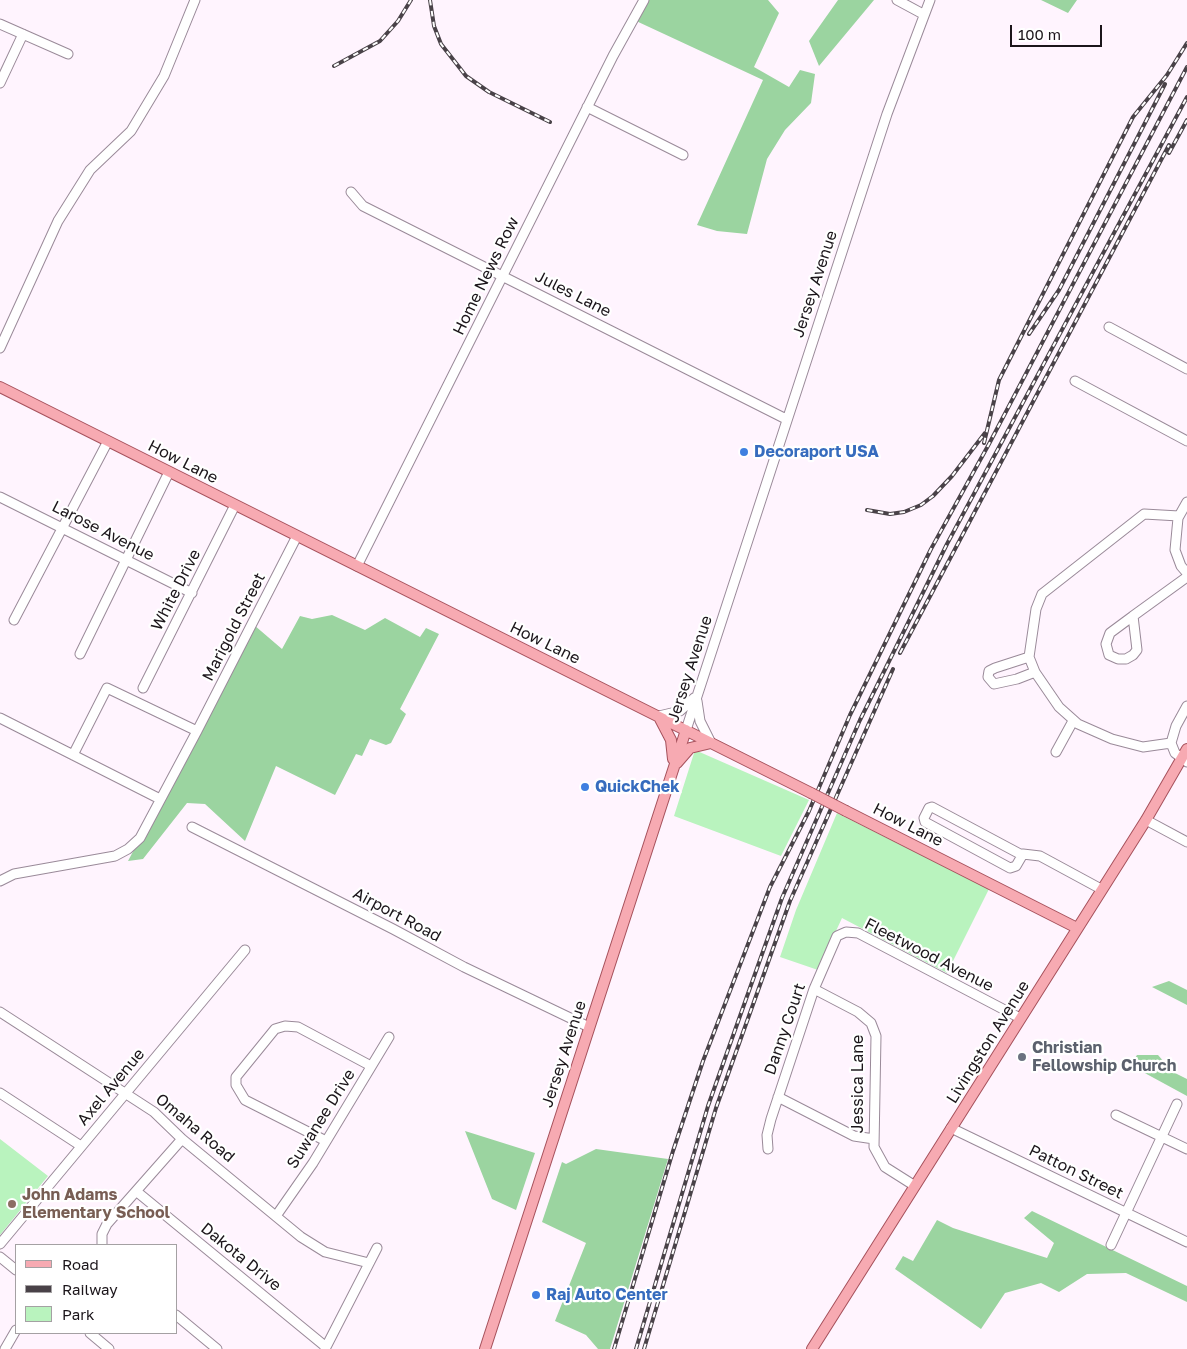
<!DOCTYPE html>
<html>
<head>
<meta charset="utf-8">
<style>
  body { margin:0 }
  #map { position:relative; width:1187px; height:1349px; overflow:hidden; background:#fff4fe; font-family:"Golos Text",sans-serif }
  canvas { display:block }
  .legend { position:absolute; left:15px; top:1244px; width:162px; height:90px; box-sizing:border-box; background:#fff; border:1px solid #a4a1a3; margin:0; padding:6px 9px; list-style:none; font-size:15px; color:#1b151a }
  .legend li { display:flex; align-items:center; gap:10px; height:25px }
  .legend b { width:25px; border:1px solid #a4a1a3 }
  .scale { position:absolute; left:1010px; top:25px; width:92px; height:22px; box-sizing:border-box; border:2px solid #1b151a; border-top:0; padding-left:6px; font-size:15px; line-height:18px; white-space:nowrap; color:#1b151a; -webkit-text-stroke:4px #fff; paint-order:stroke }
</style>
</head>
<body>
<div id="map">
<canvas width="1187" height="1349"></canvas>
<ul class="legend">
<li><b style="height:6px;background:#f7aab2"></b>Road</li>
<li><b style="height:6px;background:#494248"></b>Railway</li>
<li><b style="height:14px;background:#b9f3be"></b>Park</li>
</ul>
<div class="scale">100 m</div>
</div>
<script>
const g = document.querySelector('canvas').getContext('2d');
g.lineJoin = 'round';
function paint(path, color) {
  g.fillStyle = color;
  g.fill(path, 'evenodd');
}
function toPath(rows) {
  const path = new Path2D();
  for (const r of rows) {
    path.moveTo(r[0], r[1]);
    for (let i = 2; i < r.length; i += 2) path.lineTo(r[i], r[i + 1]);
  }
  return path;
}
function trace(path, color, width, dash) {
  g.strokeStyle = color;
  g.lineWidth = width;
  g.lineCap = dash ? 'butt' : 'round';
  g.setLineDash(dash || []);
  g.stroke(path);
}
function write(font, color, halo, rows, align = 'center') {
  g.font = font + ' "Golos Text",sans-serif';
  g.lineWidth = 4.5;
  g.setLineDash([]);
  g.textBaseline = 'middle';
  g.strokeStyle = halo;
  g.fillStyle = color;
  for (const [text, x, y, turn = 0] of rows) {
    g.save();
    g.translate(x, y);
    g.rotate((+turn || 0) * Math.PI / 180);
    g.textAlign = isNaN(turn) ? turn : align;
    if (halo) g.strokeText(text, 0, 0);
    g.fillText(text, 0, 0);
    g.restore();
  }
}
paint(toPath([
  [695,750,809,800,781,856,674,816],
  [837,813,989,889,947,973,842,918,818,970,780,957,796,910],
  [0,1139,48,1176,0,1235]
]), '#b9f3be');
paint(toPath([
  [646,0,768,0,779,13,754,67,789,87,800,70,815,74,811,103,785,130,767,159,747,234,717,231,697,225,763,80,634,20],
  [838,0,874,0,819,66,809,41],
  [1041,0,1077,0,1068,13],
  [332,615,365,630,385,618,420,637,426,628,439,634,400,709,406,714,391,743,386,745,370,739,362,756,356,754,335,795,276,766,245,841,205,804,187,803,143,859,128,861,254,625,282,649,300,616,312,619],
  [1169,981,1187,990,1187,1005,1152,987],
  [1137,1055,1158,1055,1173,1072,1187,1079,1187,1096,1130,1065],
  [465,1131,535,1153,516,1210,492,1199],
  [596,1149,668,1159,610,1349,598,1349,586,1335,555,1321,586,1243,542,1222,562,1162,566,1164],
  [1032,1211,1187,1286,1187,1302,1126,1273,1087,1274,1059,1292,1041,1283,1005,1293,981,1329,895,1269,903,1256,913,1261,937,1220,953,1228,1047,1258,1054,1243,1024,1218]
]), '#9bd4a0');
const minor = toPath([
  [897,0,923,14],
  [0,24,68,54],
  [0,83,23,34],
  [587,107,683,155],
  [351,192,363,206,786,419],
  [1109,327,1187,369],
  [0,348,58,221,90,170,131,131,164,76,195,0],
  [1075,381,1187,441],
  [0,497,192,593],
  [1187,502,1178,518,1175,550,1181,566,1187,573],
  [357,566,613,56,644,0],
  [1133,616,1137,650,1133,655,1126,659,1118,659,1109,655,1106,644,1110,633,1133,616],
  [1133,616,1187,577],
  [14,620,108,441],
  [80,654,169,472],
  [1029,657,995,668,989,671,988,677,994,684,1017,679,1035,672],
  [143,688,235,505],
  [697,701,700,721,711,743],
  [659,716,680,711,694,698],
  [0,718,160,799],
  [686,730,887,114,930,0],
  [1171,743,1143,747,1112,739,1078,724,1059,707,1035,672,1029,657,1036,609,1042,594,1144,514,1179,516],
  [1171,743,1176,726,1187,706],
  [1171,743,1175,753,1187,762],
  [1056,752,1073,721],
  [73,755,107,688,197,731],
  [1146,820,1187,842],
  [192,827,393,929,464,967,589,1027],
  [1023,854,1016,866,1010,868,925,822,924,818,929,808,932,807,1020,854,1023,854,1040,856,1101,889],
  [0,881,14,874,115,856,128,849,140,838,197,731,297,536],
  [814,989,858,1012,871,1023,876,1036,874,1147,885,1167,915,1186],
  [0,1012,154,1112,182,1139,301,1237,325,1252,369,1263],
  [0,1093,81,1146],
  [778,1097,854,1136,874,1139],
  [1116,1115,1187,1149],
  [951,1128,1187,1242],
  [326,1141,245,1100,236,1085,236,1077,275,1029,285,1026,298,1027,371,1066],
  [768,1149,767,1135,771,1119,814,989,837,936,846,932,858,933,1020,1018],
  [136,1191,326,1347],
  [276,1216,313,1163,389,1037],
  [0,1244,245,950],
  [102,1245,102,1234,107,1224,182,1139],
  [1111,1245,1177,1104],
  [0,1257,16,1270],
  [176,1315,217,1349],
  [90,1333,109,1349],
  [5,1349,16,1330],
  [325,1349,377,1248]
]);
const major = toPath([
  [0,387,811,793],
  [659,717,671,740,673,759],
  [677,763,690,748,711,743],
  [846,811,1077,928],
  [485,1349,686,730],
  [812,1349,1146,820,1187,749]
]);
trace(minor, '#9a8a99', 11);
trace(major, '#a6515c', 12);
trace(minor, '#fff', 9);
trace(major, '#f7aab2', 10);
const rail = toPath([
  [430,0,434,26,441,44,466,76,489,92,550,122],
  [334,66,380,41,398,21,411,0],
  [1169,153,1187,120],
  [1029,334,1059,290,1165,84],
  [984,443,999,380,1133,117,1167,75,1187,43],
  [867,510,890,514,904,512,921,505,933,496,952,476,985,433],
  [900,653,1169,145],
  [614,1349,673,1151,703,1061,770,887,809,811,850,715,931,549,989,444,1187,67],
  [636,1349,708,1106,782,898,860,720,947,544,1187,97],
  [644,1349,716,1108,790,901,893,669]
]);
trace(rail, '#494248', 4);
trace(rail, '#fff', 2, [5.5]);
const majorBridge = toPath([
  [811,793,846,811]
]);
trace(majorBridge, '#a6515c', 12, []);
trace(majorBridge, '#f7aab2', 10);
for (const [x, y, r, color] of [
  [744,452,5,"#3f7fe0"],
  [585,787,5,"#3f7fe0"],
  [1022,1057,5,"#6b7280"],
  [12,1204,5,"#8d6e63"],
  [536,1295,5,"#3f7fe0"]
]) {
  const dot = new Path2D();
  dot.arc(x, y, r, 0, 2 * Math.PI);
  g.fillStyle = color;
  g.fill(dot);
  trace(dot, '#fff', 2);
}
write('16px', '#1b151a', '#fff', [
  ["Home News Row",486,276,-64],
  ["Jersey Avenue",815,284,-72],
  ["Jules Lane",573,294,27],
  ["How Lane",183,462,27],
  ["Larose Avenue",103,531,27],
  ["White Drive",176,590,-63],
  ["Marigold Street",234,627,-63],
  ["How Lane",545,643,26],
  ["Jersey Avenue",690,669,-72],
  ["How Lane",908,825,27],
  ["Airport Road",397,915,28],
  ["Fleetwood Avenue",929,955,27],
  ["Danny Court",785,1029,-71],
  ["Livingston Avenue",988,1042,-58],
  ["Jersey Avenue",564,1054,-72],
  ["Jessica Lane",858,1084,-90],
  ["Axel Avenue",111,1087,-50],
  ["Suwanee Drive",321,1119,-58],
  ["Omaha Road",195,1128,40],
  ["Patton Street",1076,1172,26],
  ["Dakota Drive",241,1257,39]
]);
write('bold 16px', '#366cbe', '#fff', [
  ["Decoraport USA",754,452],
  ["QuickChek",595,787],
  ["Raj Auto Center",546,1295]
], 'left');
write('bold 16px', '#5b616d', '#fff', [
  ["Christian",1032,1048],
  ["Fellowship Church",1032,1066]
], 'left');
write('bold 16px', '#785e54', '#fff', [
  ["John Adams",22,1195],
  ["Elementary School",22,1213]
], 'left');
</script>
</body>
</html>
